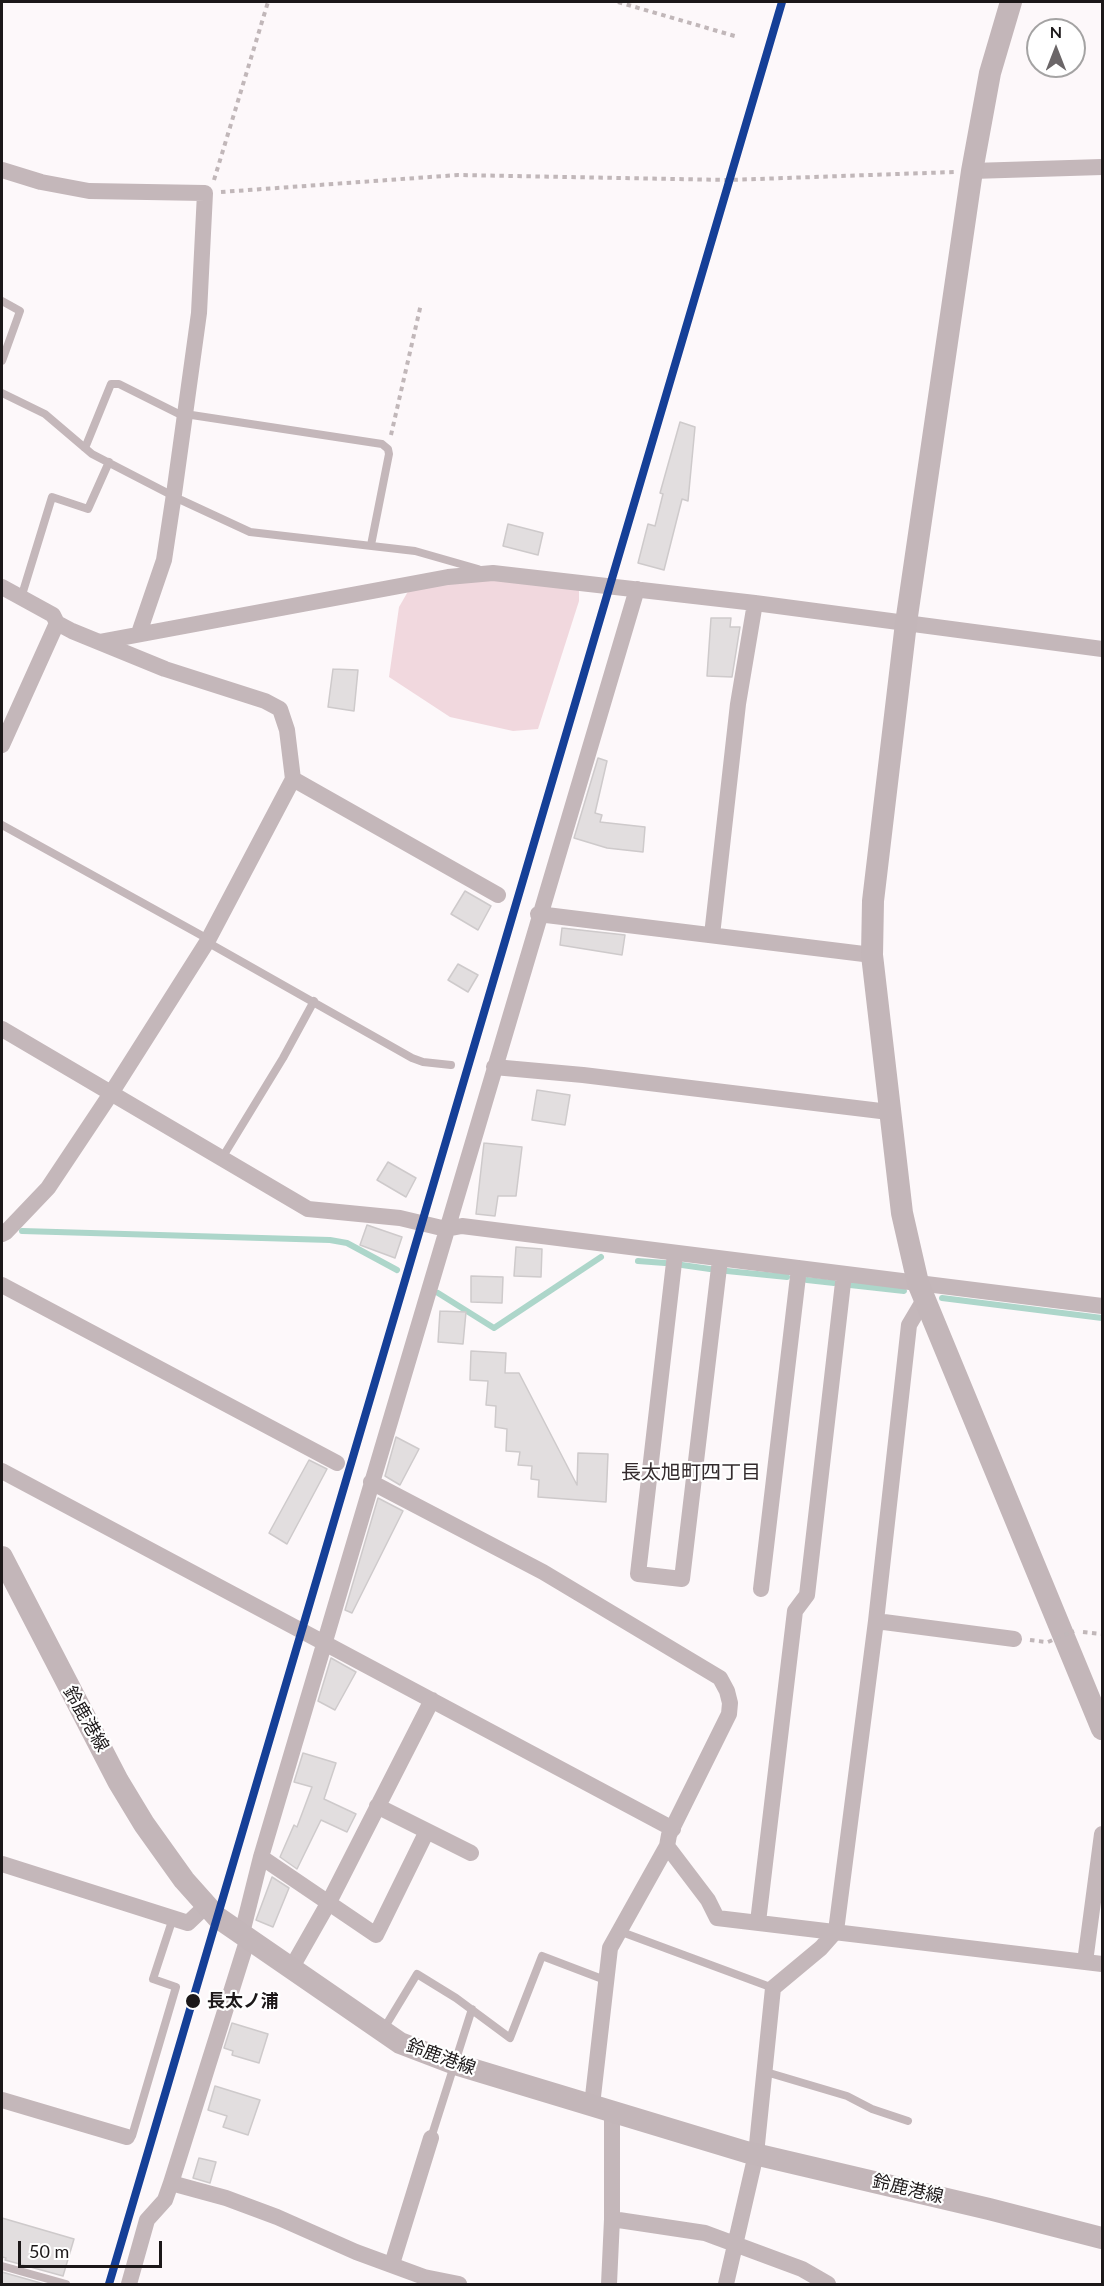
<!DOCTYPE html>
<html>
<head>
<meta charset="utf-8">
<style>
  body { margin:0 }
  #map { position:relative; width:1104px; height:2286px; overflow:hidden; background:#fdf8fa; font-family:Lato,sans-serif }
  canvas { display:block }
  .frame { position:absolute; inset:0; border:3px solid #1c1819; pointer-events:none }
  .north { position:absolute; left:1026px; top:18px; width:60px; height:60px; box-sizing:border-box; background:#fff; border:2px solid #a4a3a3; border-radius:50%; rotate:0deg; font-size:16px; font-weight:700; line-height:24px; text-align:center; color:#1c1819 }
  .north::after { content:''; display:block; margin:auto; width:21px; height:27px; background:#6b6668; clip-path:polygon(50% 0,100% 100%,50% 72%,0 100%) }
  .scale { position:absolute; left:18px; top:2241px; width:144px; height:27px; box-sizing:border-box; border:3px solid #1c1819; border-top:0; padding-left:8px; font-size:18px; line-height:21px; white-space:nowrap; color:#1c1819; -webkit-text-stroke:4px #fff; paint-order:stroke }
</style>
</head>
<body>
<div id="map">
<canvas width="1104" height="2286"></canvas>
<div class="frame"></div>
<div class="north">N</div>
<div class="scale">50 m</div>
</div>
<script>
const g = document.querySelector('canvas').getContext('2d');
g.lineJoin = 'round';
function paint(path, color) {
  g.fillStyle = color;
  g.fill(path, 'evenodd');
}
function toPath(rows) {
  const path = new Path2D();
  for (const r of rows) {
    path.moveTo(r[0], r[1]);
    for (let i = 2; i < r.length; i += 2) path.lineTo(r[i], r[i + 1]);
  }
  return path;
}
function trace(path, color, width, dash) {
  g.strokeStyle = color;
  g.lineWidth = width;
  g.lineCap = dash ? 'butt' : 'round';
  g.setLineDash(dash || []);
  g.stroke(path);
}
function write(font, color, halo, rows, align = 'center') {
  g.font = font + ' Lato,"Noto Sans JP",sans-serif';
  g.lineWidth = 4.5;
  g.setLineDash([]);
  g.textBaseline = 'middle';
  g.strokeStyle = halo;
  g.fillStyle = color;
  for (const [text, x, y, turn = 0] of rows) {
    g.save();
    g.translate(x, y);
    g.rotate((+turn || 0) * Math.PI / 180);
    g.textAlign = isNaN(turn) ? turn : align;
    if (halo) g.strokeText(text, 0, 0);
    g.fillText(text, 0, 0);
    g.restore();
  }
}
paint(toPath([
  [485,578,579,589,579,601,538,729,513,731,450,717,389,677,399,607,410,588]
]), '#f1d8de');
trace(toPath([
  [22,1231,330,1240,347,1243,397,1270],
  [638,1261,665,1263],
  [682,1265,710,1269],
  [727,1271,787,1277],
  [807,1280,834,1283],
  [850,1285,904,1291],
  [438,1293,494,1328,601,1257],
  [942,1298,1102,1318]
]), '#add6ca', 6);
const building = toPath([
  [680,422,695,427,688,501,682,499,664,570,638,563,648,524,655,526,663,494,660,493,680,422],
  [508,524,543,533,538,555,503,546,508,524],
  [711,618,731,618,730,627,740,627,732,677,707,676,711,618],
  [333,669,358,670,354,711,328,707,333,669],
  [598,758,607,761,595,813,602,815,600,822,645,827,643,852,607,848,574,838,598,758],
  [465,891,491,906,478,930,451,914,465,891],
  [562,928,625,935,622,955,560,945,562,928],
  [458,964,478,975,468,992,448,980,458,964],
  [537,1090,570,1095,565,1125,532,1120,537,1090],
  [484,1143,522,1147,516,1196,498,1196,495,1216,476,1214,484,1143],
  [388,1162,416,1178,406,1197,377,1180,388,1162],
  [367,1225,402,1237,395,1258,360,1245,367,1225],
  [516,1247,542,1249,541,1277,514,1276,516,1247],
  [471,1276,503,1277,502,1303,471,1302,471,1276],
  [440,1311,466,1312,463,1344,438,1342,440,1311],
  [471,1351,506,1353,505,1373,519,1373,577,1485,578,1453,608,1454,606,1502,538,1497,539,1480,531,1479,532,1466,518,1465,520,1452,506,1451,507,1429,495,1427,496,1406,486,1405,488,1381,470,1380,471,1351],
  [396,1437,419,1449,400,1485,385,1476,396,1437],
  [309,1460,327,1469,287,1544,269,1533,309,1460],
  [378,1498,403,1511,352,1613,345,1610,378,1498],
  [331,1658,356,1672,335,1710,318,1701,331,1658],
  [303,1753,336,1763,324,1799,356,1814,347,1832,321,1820,297,1869,280,1857,294,1825,297,1827,312,1787,294,1782,303,1753],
  [272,1877,289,1888,273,1927,256,1920,272,1877],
  [232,2023,268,2034,259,2063,232,2055,233,2051,224,2048,232,2023],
  [215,2086,260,2100,248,2135,223,2127,227,2116,208,2110,215,2086],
  [199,2158,216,2162,210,2183,193,2178,199,2158],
  [2,2218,74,2239,63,2276,5,2260,6,2258,2,2257,2,2218],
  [2,2272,44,2284,2,2284,2,2272]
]);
paint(building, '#e2dedf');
trace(building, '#cecacb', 1.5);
trace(toPath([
  [618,2,738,37],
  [214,180,268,2],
  [221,192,458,175,729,180,954,172],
  [391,435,421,304],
  [1083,1632,1102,1634],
  [1030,1640,1046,1642]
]), '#c1b7b9', 4, [4.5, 4.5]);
trace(toPath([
  [2,301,20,311,2,361],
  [2,393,45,414,92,454,181,500,250,532,415,551,478,569],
  [185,414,382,444,388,449,389,454,371,545],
  [85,448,111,384,119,384,185,417],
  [21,598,52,497,88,509,109,462],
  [2,825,208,939],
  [207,942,412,1058,423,1062,451,1065],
  [222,1158,283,1058,314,1001],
  [619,1931,773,1988],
  [383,2030,417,1974,456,1998,510,2038,542,1956,605,1980],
  [766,2072,847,2096,872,2109,908,2121],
  [127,2137,132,2136,176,1987,153,1979,173,1918],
  [431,2138,472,2009],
  [2,2266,66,2284]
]), '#c4b7ba', 8);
trace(toPath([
  [2,170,41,182,89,191,205,193,199,313,174,494,164,560,139,633],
  [972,171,1102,167],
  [2,587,53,615,57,623,72,631,165,669,265,701,280,709,287,730,293,779,207,942,110,1095,48,1188,6,1232,2,1234],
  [99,642,448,577,493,573,755,603,1102,649],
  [2,745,57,623],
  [293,779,498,895],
  [538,914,872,955],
  [712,935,738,704,755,603],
  [2,1029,308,1209,400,1218,446,1229,462,1226,1102,1306],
  [494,1067,583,1075,889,1112],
  [675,1254,638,1574,682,1579,720,1259],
  [2,1285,337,1463],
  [2,1471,673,1829],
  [371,1482,543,1572,720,1678,727,1691,730,1703,729,1714,669,1835,667,1846,610,1948,592,2105],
  [761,1589,799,1268],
  [876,1621,1014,1639],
  [377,1806,471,1853],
  [667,1846,708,1900,717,1918,1102,1964],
  [261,1857,376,1935,427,1831],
  [2,1864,188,1923,207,1905],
  [758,1922,795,1611,807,1595,844,1274],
  [242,1933,261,1857,637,589],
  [1085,1962,1102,1834],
  [292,1967,329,1902,432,1700],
  [2,2100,127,2137],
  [171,2183,248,1938],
  [612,2219,705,2233,802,2269,828,2284],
  [392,2264,431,2138],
  [129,2284,147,2220,165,2200,171,2183,226,2198,277,2217,356,2252,424,2277,459,2284],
  [609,2284,612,2219,612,2110],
  [726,2284,756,2154,773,1988,821,1948,836,1931,876,1621,909,1325,925,1298]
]), '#c4b7ba', 16);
trace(toPath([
  [1011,2,990,73,972,171,906,623,873,901,872,955,902,1213,918,1283,1102,1729],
  [2,1557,118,1781,144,1824,184,1880,217,1917,400,2043,455,2064,746,2152,989,2209,1102,2238]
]), '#c3b6b9', 22);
trace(toPath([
  [1048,1642,1074,1631]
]), '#c1b7b9', 4, [4.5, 4.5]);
trace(toPath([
  [109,2284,782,2]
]), '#153f97', 8);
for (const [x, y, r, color] of [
  [193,2001,8,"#1c1819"]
]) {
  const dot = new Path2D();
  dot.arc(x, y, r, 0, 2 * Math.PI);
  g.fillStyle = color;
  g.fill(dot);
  trace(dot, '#fff', 2);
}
write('18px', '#1c1819', '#fff', [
  ["鈴鹿港線",86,1719,60],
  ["鈴鹿港線",441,2057,20],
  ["鈴鹿港線",908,2189,13]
]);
write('bold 18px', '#1c1819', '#fff', [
  ["長太ノ浦",207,2001]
], 'left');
write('20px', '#332b2d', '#fff', [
  ["長太旭町四丁目",691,1473]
]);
</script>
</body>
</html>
